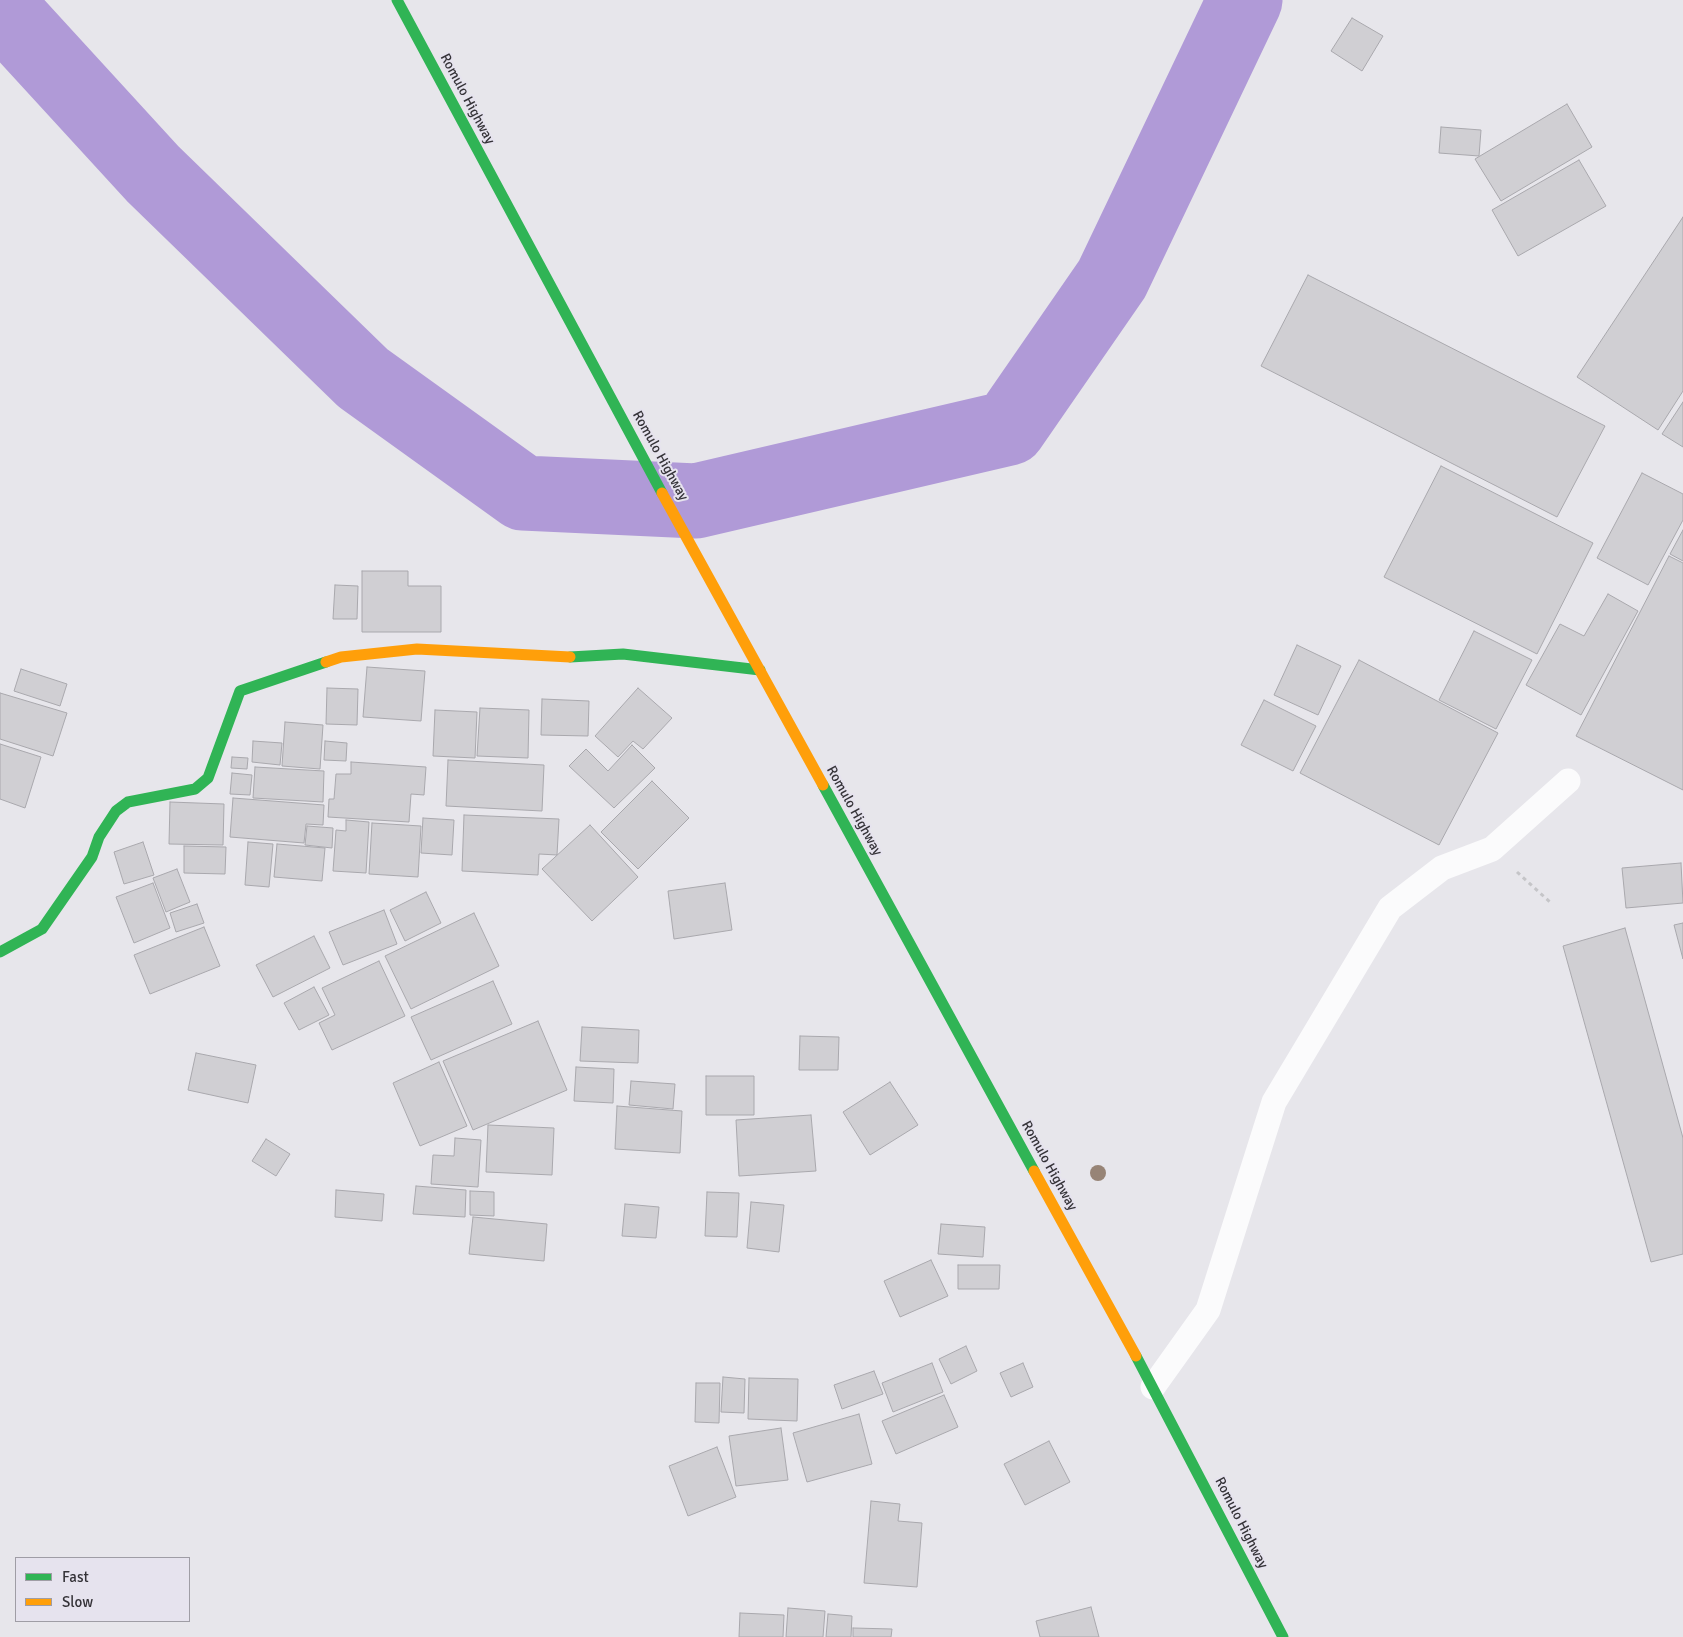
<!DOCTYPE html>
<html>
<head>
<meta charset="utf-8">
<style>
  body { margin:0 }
  #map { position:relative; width:1683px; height:1637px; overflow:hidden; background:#e7e6eb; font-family:Signika,sans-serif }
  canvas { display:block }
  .legend { position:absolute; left:15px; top:1557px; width:175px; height:65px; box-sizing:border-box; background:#e6e3ee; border:1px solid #9f9da5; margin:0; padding:6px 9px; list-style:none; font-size:15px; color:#353338 }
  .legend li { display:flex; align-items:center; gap:10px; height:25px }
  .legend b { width:25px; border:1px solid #9f9da5 }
</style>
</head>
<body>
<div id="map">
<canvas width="1683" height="1637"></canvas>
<ul class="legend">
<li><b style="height:6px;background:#30b455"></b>Fast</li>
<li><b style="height:6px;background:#ff9f0a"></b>Slow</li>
</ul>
</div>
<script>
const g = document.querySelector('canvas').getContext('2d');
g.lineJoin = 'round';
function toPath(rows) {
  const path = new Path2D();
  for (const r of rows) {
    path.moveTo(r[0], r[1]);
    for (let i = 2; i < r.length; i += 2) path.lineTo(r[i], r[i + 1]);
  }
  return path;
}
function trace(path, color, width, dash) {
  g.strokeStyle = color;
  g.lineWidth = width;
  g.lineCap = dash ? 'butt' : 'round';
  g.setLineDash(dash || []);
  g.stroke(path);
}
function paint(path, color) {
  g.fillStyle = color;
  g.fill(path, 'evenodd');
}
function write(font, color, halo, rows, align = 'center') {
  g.font = font + ' Signika,sans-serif';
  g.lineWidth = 4;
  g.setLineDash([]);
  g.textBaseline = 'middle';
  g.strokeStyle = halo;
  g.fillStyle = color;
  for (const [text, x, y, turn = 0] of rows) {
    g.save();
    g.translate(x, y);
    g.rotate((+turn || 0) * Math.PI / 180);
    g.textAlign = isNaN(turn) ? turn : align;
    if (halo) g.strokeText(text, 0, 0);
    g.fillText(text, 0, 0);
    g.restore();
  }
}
trace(toPath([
  [0,7,153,174,363,378,523,493,696,501,1009,428,1112,279,1245,0]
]), '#b09ad7', 75);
const building = toPath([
  [1352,18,1383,36,1362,71,1331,51,1352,18],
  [1567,104,1592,147,1501,201,1475,159,1567,104],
  [1441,127,1481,130,1479,156,1439,153,1441,127],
  [1579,160,1606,206,1518,256,1492,210,1579,160],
  [1683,217,1683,391,1658,430,1577,377,1683,217],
  [1308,275,1605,426,1557,517,1261,366,1308,275],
  [1683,402,1683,447,1662,434,1683,402],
  [1441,466,1593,543,1537,654,1384,577,1441,466],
  [1642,473,1683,494,1683,520,1648,585,1597,558,1642,473],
  [1683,530,1683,561,1670,554,1683,530],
  [1669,556,1683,563,1683,790,1576,736,1669,556],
  [362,571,408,571,408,586,441,586,441,632,362,632,362,571],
  [335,585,358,586,357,619,333,619,335,585],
  [1608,594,1638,611,1581,715,1526,685,1560,624,1584,636,1608,594],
  [1474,631,1532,660,1496,729,1439,700,1474,631],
  [1297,645,1341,666,1318,715,1274,695,1297,645],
  [1359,660,1498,733,1439,845,1300,773,1359,660],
  [367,667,425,671,421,721,363,717,367,667],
  [21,669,67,684,60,706,14,691,21,669],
  [327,688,358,689,357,725,326,724,327,688],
  [638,688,672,718,643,749,633,741,618,757,595,736,638,688],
  [0,693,67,713,53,756,0,739,0,693],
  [542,699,589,701,588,736,541,735,542,699],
  [1264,700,1316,726,1293,771,1241,745,1264,700],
  [480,708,529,710,528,758,477,756,480,708],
  [435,710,477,712,475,758,433,756,435,710],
  [285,722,323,725,320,769,282,766,285,722],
  [253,741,282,743,280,765,252,762,253,741],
  [325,741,347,743,346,761,324,760,325,741],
  [0,744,41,757,25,808,0,799,0,744],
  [632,745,655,768,614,808,569,766,586,749,608,771,632,745],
  [232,757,248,758,247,769,231,768,232,757],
  [448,760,544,765,542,811,446,806,448,760],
  [351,762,426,767,424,795,411,794,409,822,328,817,329,799,334,799,336,774,351,774,351,762],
  [255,767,324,771,323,802,253,798,255,767],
  [232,773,252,775,250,795,230,794,232,773],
  [652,781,689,818,638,869,601,832,652,781],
  [233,798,324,805,323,825,306,824,304,843,230,837,233,798],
  [170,802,224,804,223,845,169,844,170,802],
  [464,815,559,819,557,855,539,854,538,875,462,871,464,815],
  [423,818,454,820,452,855,421,853,423,818],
  [346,820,369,822,366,873,333,871,336,830,346,831,346,820],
  [372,823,421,826,418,877,369,874,372,823],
  [590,825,638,877,592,921,542,869,590,825],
  [307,826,333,828,332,848,305,845,307,826],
  [143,842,154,875,124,884,114,852,143,842],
  [248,842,273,844,269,887,245,885,248,842],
  [277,844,325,848,322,881,274,877,277,844],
  [184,846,226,847,225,874,184,873,184,846],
  [1681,863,1683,903,1626,908,1622,868,1681,863],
  [177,869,190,902,166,912,153,878,177,869],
  [153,883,170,928,134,943,116,897,153,883],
  [725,883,732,930,674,939,668,891,725,883],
  [426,892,441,923,405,941,390,910,426,892],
  [197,904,204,923,176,932,170,913,197,904],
  [384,910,397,944,343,965,329,932,384,910],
  [474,913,499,966,411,1009,385,956,474,913],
  [1683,923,1683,959,1674,925,1683,923],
  [204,927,220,966,150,994,134,955,204,927],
  [1625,928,1683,1138,1683,1254,1651,1262,1563,946,1625,928],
  [314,936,330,968,273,997,256,965,314,936],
  [379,961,405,1016,332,1050,319,1023,335,1015,322,988,379,961],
  [493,981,512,1024,431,1060,411,1017,493,981],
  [314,987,329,1015,299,1030,284,1003,314,987],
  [538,1021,567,1090,473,1130,443,1061,538,1021],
  [582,1027,639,1030,638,1063,580,1061,582,1027],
  [800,1036,839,1037,838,1070,799,1070,800,1036],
  [196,1053,256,1065,248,1103,188,1090,196,1053],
  [439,1062,467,1126,420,1146,393,1083,439,1062],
  [576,1067,614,1069,613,1103,574,1101,576,1067],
  [706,1076,754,1076,754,1115,706,1115,706,1076],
  [631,1081,675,1084,673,1109,629,1105,631,1081],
  [890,1082,918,1125,870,1155,843,1112,890,1082],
  [617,1106,682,1111,680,1153,615,1149,617,1106],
  [811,1115,816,1171,739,1176,736,1120,811,1115],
  [488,1125,554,1128,552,1175,486,1172,488,1125],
  [455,1138,481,1140,478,1187,431,1184,433,1155,454,1156,455,1138],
  [266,1139,290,1154,276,1176,252,1161,266,1139],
  [416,1186,466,1190,465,1217,413,1214,416,1186],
  [336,1190,384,1194,382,1221,335,1217,336,1190],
  [470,1191,494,1192,494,1216,470,1215,470,1191],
  [707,1192,739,1193,737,1237,705,1236,707,1192],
  [751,1202,784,1205,779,1252,747,1248,751,1202],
  [625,1204,659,1207,656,1238,622,1236,625,1204],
  [473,1217,547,1224,544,1261,469,1254,473,1217],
  [941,1224,985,1227,983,1257,938,1254,941,1224],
  [931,1260,948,1296,900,1317,884,1281,931,1260],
  [958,1265,1000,1265,999,1289,958,1289,958,1265],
  [966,1346,977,1371,951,1384,939,1359,966,1346],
  [932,1363,943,1392,893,1412,882,1383,932,1363],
  [1023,1363,1033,1387,1011,1397,1000,1373,1023,1363],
  [874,1371,883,1394,842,1409,834,1385,874,1371],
  [723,1377,745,1379,744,1413,721,1412,723,1377],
  [749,1378,798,1379,797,1421,748,1419,749,1378],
  [696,1383,720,1383,719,1423,695,1422,696,1383],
  [944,1395,958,1427,896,1454,882,1421,944,1395],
  [859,1414,872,1464,807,1482,793,1433,859,1414],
  [781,1428,788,1480,736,1486,729,1436,781,1428],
  [1049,1441,1070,1482,1025,1505,1004,1464,1049,1441],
  [717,1447,736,1497,688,1516,669,1466,717,1447],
  [871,1501,900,1504,898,1521,922,1523,917,1587,864,1583,871,1501],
  [1091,1607,1099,1637,1040,1637,1036,1621,1091,1607],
  [788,1608,825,1611,823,1637,786,1637,788,1608],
  [740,1613,784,1615,783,1637,739,1637,740,1613],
  [828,1614,852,1616,851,1637,826,1637,828,1614],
  [853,1628,892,1629,891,1637,853,1637,853,1628]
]);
paint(building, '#d0cfd3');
trace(building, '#a9a8ad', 1);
trace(toPath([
  [1517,872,1551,903]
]), '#c5c5c8', 3, [4, 4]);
trace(toPath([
  [1153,1387,1208,1310,1274,1102,1390,908,1442,868,1492,849,1568,781]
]), '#fbfbfc', 25);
trace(toPath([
  [397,0,662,493],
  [570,657,623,654,760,670],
  [823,785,1034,1171],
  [0,952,42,929,92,857,99,837,116,811,128,802,195,789,208,778,240,691,326,662],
  [1136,1356,1283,1637]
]), '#30b455', 11);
trace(toPath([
  [662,493,823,785],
  [326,662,341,657,417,649,570,657],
  [1034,1171,1136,1356]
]), '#ff9f0a', 11);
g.fillStyle = '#978476';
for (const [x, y] of [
  [1098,1173]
]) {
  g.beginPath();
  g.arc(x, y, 8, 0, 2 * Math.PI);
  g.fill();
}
write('14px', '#353338', '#e6e3ee', [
  ["Romulo Highway",467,99,62],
  ["Romulo Highway",660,456,61],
  ["Romulo Highway",854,811,61],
  ["Romulo Highway",1049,1166,61],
  ["Romulo Highway",1241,1523,63]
]);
</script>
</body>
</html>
